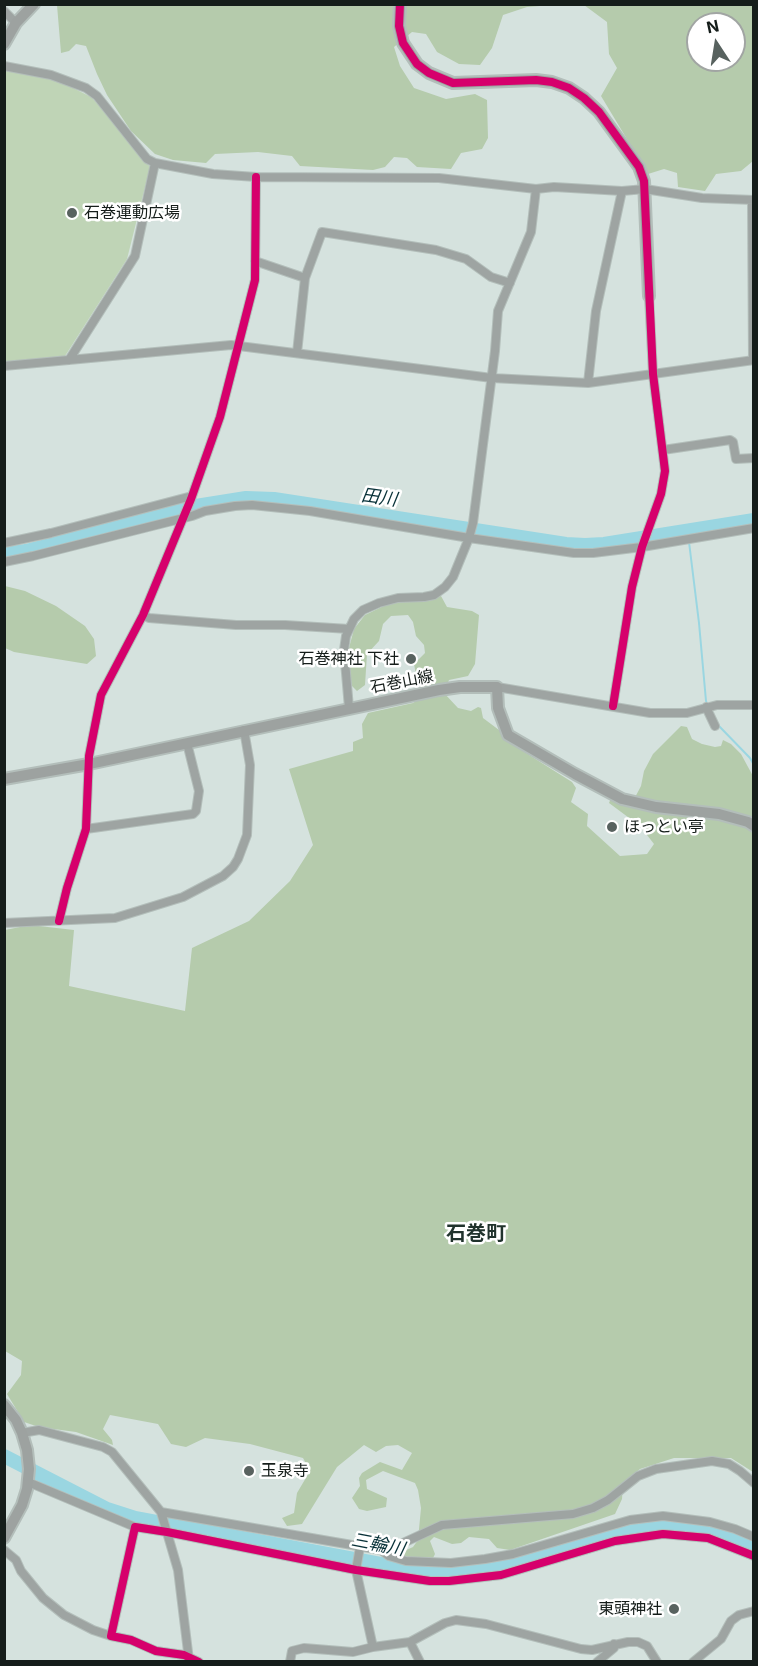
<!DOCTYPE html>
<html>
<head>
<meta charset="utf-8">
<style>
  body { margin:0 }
  #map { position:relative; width:758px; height:1666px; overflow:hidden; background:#d5e2de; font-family:Inter,sans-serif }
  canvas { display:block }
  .frame { position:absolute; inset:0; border:6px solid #151d1a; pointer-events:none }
  .north { position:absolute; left:686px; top:12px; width:60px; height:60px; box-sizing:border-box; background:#fff; border:2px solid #a1a5a3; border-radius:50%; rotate:348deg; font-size:16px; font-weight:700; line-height:24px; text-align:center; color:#151d1a }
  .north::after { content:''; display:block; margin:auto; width:21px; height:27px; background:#58625f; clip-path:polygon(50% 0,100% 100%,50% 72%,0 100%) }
</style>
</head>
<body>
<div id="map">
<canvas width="758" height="1666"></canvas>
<div class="frame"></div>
<div class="north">N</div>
</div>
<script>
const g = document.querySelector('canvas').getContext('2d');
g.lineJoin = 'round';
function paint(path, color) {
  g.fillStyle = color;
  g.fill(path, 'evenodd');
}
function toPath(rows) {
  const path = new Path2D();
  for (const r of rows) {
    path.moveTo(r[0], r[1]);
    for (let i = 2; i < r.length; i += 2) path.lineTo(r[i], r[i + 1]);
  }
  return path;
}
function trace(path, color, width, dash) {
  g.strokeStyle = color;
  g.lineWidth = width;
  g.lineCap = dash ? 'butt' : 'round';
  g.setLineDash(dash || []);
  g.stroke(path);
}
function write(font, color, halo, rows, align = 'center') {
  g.font = font + ' Inter,"Noto Sans JP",sans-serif';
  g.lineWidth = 5;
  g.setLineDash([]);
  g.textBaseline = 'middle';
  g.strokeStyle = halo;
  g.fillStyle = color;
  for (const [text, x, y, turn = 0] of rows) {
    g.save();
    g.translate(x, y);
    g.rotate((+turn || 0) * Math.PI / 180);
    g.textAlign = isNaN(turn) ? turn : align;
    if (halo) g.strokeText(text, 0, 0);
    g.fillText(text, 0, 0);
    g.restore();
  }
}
paint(toPath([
  [7,71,59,81,91,97,114,121,150,167,127,259,65,356,5,362,4,72]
]), '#bfd4b6');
paint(toPath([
  [57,5,553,5,527,7,503,15,492,48,480,65,459,64,437,52,426,34,412,32,394,47,400,66,414,88,446,99,475,94,487,100,488,138,482,149,461,153,451,169,417,167,407,158,394,157,385,167,373,170,300,166,292,156,258,152,215,154,206,163,173,160,155,154,131,131,107,95,97,74,86,46,76,44,69,51,61,53],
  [584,5,753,5,753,161,741,171,716,174,705,191,678,187,677,173,664,169,648,174,601,96,617,68,609,54,607,22],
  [698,24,734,24,734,60,698,60],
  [5,586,25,591,56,606,85,626,94,639,96,656,87,664,14,652,5,648],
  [441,596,447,607,472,611,479,615,475,664,468,676,449,680,444,693,458,708,471,711,478,707,481,708,483,718,503,733,518,748,572,782,576,788,571,802,588,814,587,826,620,856,647,854,654,844,640,826,609,803,611,798,631,805,641,786,644,771,653,754,681,726,687,727,692,739,702,744,715,747,721,746,723,740,731,744,741,754,754,778,753,1472,731,1458,674,1458,640,1469,623,1483,622,1499,615,1514,510,1550,497,1548,489,1539,469,1537,461,1543,452,1544,434,1537,430,1541,435,1554,432,1560,405,1557,402,1552,413,1547,418,1540,421,1508,418,1490,415,1483,383,1471,366,1480,367,1489,387,1498,386,1507,367,1511,359,1509,352,1498,360,1486,359,1478,362,1473,380,1462,402,1470,412,1453,398,1445,386,1446,376,1452,364,1445,337,1467,302,1524,287,1526,282,1518,294,1513,297,1493,310,1471,303,1458,250,1444,205,1438,186,1447,171,1444,158,1424,110,1415,103,1429,112,1440,113,1445,76,1432,39,1427,24,1422,7,1394,21,1375,22,1361,5,1351,5,930,30,925,74,930,69,986,185,1011,192,948,249,921,290,881,313,845,289,769,353,751,353,742,363,738,362,724,368,713,413,703,424,696,422,684,417,680,414,664,425,653,424,645,416,636,413,622,408,615,391,616,383,624,379,641,367,654,365,685,357,691,350,684,349,648,354,629,365,615,390,603]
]), '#b5cbac');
trace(toPath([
  [688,530,688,537],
  [689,542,699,623,706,701,708,706],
  [718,725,750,758,754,765]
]), '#9ad6e1', 2);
trace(toPath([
  [4,554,26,551,54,544,177,509,246,498,274,499,566,544,585,545,604,544,754,520],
  [4,1456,107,1509,135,1518,418,1571,454,1572,490,1568,621,1531,655,1526,709,1531,754,1547]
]), '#9ad6e1', 14);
const street = toPath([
  [4,11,16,23],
  [4,66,51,75,86,88,97,96,147,159,155,163,213,174,256,177,439,178,536,189,554,187,622,191,645,189,702,198,754,200],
  [752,200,753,360],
  [255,261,305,278],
  [297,353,305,278,322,232,436,250,466,259,491,277,510,283],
  [69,360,135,256,155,163],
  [4,366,231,345,492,378,588,383,754,360],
  [588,383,596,311,622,191],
  [663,450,730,440,733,442,736,459,754,458],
  [4,543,51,533,192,496],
  [4,562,33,556,192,516,205,511,235,506,252,505,310,511,469,538,574,553,593,553,642,547,754,528],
  [143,615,149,618,236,625,285,625,349,629],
  [497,687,650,713,687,713,717,705,754,705],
  [613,706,632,587,642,547,661,494,665,471,653,374,649,296],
  [706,707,715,726],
  [349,708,344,650,346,636,354,619,363,610,379,603,398,598,424,597,434,595,445,587,453,577,469,538,473,523,482,452,495,351,498,311,531,232,536,189],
  [86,829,193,814,196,811,199,791,187,743],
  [59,921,67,888,86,829,89,756,101,695,143,615,191,499,220,417,255,280,256,177],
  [4,923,115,918,183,897,223,876,233,867,238,859,247,835,250,765,244,730],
  [22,1433,39,1430,103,1447,112,1452,161,1512,381,1550,390,1549,442,1525,573,1514,593,1508,608,1500,638,1476,656,1469,712,1461,729,1464,740,1471,754,1483],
  [28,1482,135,1527],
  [161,1512,178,1570,189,1660],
  [360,1547,356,1570,373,1647],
  [4,1550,16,1560,21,1571,43,1598,64,1615,93,1630,111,1636],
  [381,1550,389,1556,406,1561,451,1563,485,1559,513,1554,630,1520,663,1516,710,1522,735,1529,754,1537],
  [410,1642,420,1662],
  [199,1662,184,1655,156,1651,131,1640,111,1636,135,1527,167,1532,356,1570,430,1581,449,1581,501,1575,615,1541,663,1534,708,1538,754,1556],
  [290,1662,292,1651,304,1648,353,1652,373,1647,410,1642,445,1623,456,1620,486,1624,581,1649,592,1650,628,1642,638,1642,647,1646,657,1662],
  [597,1662,614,1648,614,1644],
  [693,1662,721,1639,731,1621,739,1615,754,1611]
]);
const secondary = toPath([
  [400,4,399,26,403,43,417,64,429,73,453,83,536,80,552,82,569,88,584,98,599,112,639,167,644,181,649,296],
  [4,44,16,23,34,4],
  [4,779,89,764,439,690,460,687,497,687,498,708,508,735,575,774,622,799,656,807,719,814,748,822,754,826],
  [4,1405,16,1420,22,1433,27,1450,29,1469,27,1489,22,1505,4,1538]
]);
trace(street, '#b3beba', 10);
trace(secondary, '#b3beba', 14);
trace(street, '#9ea4a2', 8);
trace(secondary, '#9da2a0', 10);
trace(toPath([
  [400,4,399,26,403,43,417,64,429,73,453,83,536,80,552,82,569,88,584,98,599,112,639,167,644,181,653,374,665,471,661,494,642,547,632,587,613,706],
  [59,921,67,888,86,829,89,756,101,695,143,615,191,499,220,417,255,280,256,177],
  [199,1662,184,1655,156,1651,131,1640,111,1636,135,1527,167,1532,356,1570,430,1581,449,1581,501,1575,615,1541,663,1534,708,1538,754,1556]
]), '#d6006c', 8);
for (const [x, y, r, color] of [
  [72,213,6,"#58625f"],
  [411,659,6,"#58625f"],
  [612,827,6,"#58625f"],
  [249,1471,6,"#58625f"],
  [674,1609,6,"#58625f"]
]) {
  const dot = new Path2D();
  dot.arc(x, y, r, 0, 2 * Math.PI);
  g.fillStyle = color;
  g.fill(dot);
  trace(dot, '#fff', 2);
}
write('16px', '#151d1a', '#fff', [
  ["石巻運動広場",84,213],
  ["石巻神社 下社",399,659,"right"],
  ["ほっとい亭",624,827],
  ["玉泉寺",261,1471],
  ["東頭神社",662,1609,"right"]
], 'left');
write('16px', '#151d1a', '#fff', [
  ["石巻山線",402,682,-11]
]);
write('italic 18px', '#083138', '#fff', [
  ["田川",379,498,8],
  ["三輪川",378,1545,11]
]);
write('bold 20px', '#21332d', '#fff', [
  ["石巻町",476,1234]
]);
</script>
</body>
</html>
